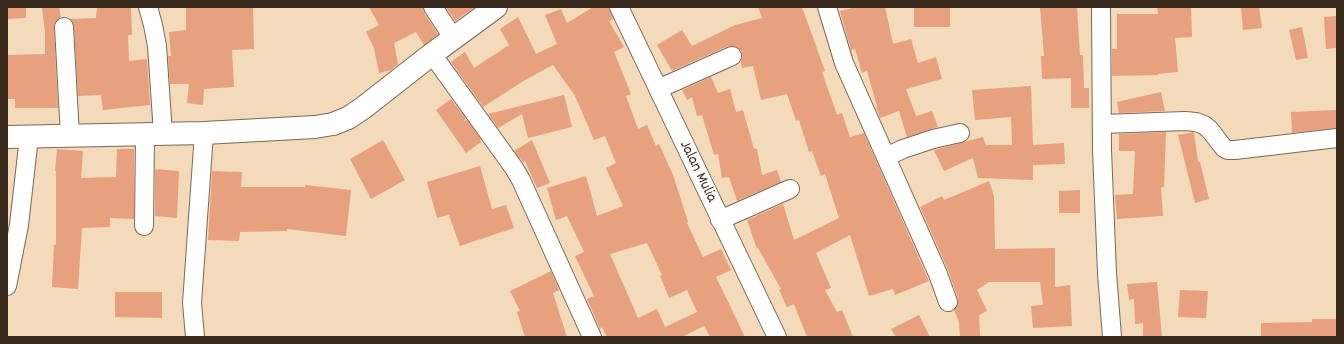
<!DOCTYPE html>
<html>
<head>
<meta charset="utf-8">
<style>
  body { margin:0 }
  #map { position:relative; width:1344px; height:344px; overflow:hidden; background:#f2daba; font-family:Dekko,sans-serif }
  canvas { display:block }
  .frame { position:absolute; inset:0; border:8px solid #3b2a1e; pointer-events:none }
</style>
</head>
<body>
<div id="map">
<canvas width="1344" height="344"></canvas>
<div class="frame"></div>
</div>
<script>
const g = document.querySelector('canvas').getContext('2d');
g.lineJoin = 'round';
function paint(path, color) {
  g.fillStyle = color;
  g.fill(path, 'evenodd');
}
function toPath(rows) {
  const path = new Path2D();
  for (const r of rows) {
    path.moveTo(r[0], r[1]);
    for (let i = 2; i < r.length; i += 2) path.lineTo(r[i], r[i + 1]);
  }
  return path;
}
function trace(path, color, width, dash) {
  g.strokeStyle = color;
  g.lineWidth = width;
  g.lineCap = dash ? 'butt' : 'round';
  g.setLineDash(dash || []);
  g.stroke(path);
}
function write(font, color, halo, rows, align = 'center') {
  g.font = font + ' Dekko,sans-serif';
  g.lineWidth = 3;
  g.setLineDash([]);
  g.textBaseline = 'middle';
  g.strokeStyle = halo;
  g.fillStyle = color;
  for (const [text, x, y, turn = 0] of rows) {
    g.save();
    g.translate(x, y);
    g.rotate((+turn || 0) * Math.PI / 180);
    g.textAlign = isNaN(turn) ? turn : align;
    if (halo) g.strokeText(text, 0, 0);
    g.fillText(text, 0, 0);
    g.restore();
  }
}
paint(toPath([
  [7,7,26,7,26,18,7,19],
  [59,7,61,17,55,22,54,28,58,108,15,108,15,99,7,99,7,55,45,54,45,32,42,8],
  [97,7,131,7,132,35,128,35,129,61,147,59,150,105,103,110,101,95,78,96,74,26,73,22,70,19,96,18],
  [186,7,253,7,254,49,232,50,234,87,204,89,203,105,187,103,189,84,170,84,168,56,171,56,169,32,186,30],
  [369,7,423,7,424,13,438,34,424,45,416,32,394,43,398,64,391,70,379,73,374,48,366,32,379,25],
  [446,7,475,7,455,21],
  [593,7,609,7,613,19,609,21,624,47,614,52,631,94,626,96,638,129,647,125,656,146,659,144,673,175,688,222,687,223,703,257,721,249,731,270,716,277,745,337,710,337,704,326,682,337,607,337,602,327,600,329,587,299,594,296,575,256,584,252,567,216,556,220,547,188,586,176,597,216,623,206,606,168,616,163,605,136,594,140,575,96,553,65,525,80,483,107,451,62,465,52,474,68,509,45,500,29,518,17,536,54,557,44,545,15,561,9,567,23],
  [647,243,662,275,660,276,669,298,687,290,697,312,665,327,657,309,638,318,610,254],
  [758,7,802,7,825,71,822,72,837,115,842,113,850,137,864,133,929,281,895,295,893,289,869,296,850,235,816,253,831,288,825,290,837,312,842,310,853,337,807,337,794,304,787,307,779,290,781,289,758,248,757,249,747,220,783,204,794,240,839,218,825,174,821,176,812,151,809,152,799,120,796,121,787,94,761,100,753,66,742,68,741,62,742,57,742,52,738,48,733,46,728,46,672,71,657,45,682,30,692,46,735,25,762,18],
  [857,7,885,7,893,44,911,39,918,63,936,57,942,79,906,89,916,116,932,111,938,127,907,137,899,111,880,118,876,107,877,106,867,71,862,73,855,49,851,50,840,11],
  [914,7,950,7,950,27,914,27],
  [1040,7,1077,7,1080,55,1083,55,1084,88,1089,88,1089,108,1071,108,1071,78,1042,79,1041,56,1044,56],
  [1157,7,1191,7,1192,37,1175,38,1178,72,1158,74,1158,75,1112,76,1112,49,1117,49,1117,14,1158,14],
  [1241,7,1259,7,1262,28,1243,30],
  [1337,16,1337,48,1326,49,1324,17],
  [1302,27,1308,58,1296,60,1289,30],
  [711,77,718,93,730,89,736,112,743,110,754,149,757,149,762,175,777,170,781,182,737,201,729,177,722,178,718,154,714,155,702,115,697,116,692,97,687,100,682,90],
  [1031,86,1033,145,1064,143,1065,164,1033,165,1033,180,978,178,973,158,944,171,934,150,983,137,986,145,1012,145,1011,117,975,120,972,90],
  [1161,92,1165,111,1119,113,1117,102],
  [564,95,572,127,528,138,522,114,498,128,488,114],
  [451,99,466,119,463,121,467,120,481,139,480,140,481,142,466,153,436,110],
  [1336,110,1336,128,1292,133,1291,112],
  [1166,132,1164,187,1161,187,1163,216,1117,219,1115,195,1133,194,1135,151,1119,151,1119,134],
  [1194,132,1198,162,1200,162,1209,199,1195,203,1178,135],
  [383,140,405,180,371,199,350,159],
  [532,140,550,183,537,188,525,161,523,162,514,151],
  [57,149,83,151,81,178,116,177,117,149,134,149,134,219,110,218,110,227,82,228,78,289,52,287,54,245,56,245,56,171,55,171],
  [480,166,492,209,506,205,514,228,460,246,449,215,437,218,427,182],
  [155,169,179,171,177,218,155,216],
  [212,171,242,172,241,187,305,187,305,185,351,190,346,236,287,229,287,231,240,232,239,241,208,240],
  [989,181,994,196,995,249,1055,248,1055,287,1070,285,1072,326,1033,328,1031,306,1043,305,1040,282,989,282,977,290,987,311,979,315,980,337,960,337,959,322,954,310,958,304,958,298,948,270,920,207,942,196,944,200],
  [1080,190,1080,213,1059,213,1059,191],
  [551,271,559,290,553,293,567,337,525,337,517,312,520,311,510,291],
  [1157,282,1162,337,1143,337,1143,323,1135,324,1134,299,1129,300,1127,284],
  [1180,290,1208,291,1206,318,1178,317],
  [115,292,162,292,162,318,115,317],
  [919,315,930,337,896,337,891,329],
  [1312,319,1337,319,1337,337,1261,337,1261,323,1312,322]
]), '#e7a17e');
const minor = toPath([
  [148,7,153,25,157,46,163,134],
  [433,7,454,39],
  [619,7,777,337],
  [827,7,844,63,938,274,948,302],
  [1101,7,1102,150,1107,273,1112,337],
  [64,27,70,136],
  [432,54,514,168,521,180,592,337],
  [658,89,732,56],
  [1103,124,1185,121,1196,122,1204,125,1210,130,1220,143,1224,148,1228,150,1235,150,1337,138],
  [886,157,903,149,933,139,960,133],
  [720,220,790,189],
  [144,226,145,135],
  [7,286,19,225,29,137],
  [195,337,192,303,204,133]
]);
const secondary = toPath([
  [7,137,204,133,315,127,333,124,348,118,363,108,432,54,496,7]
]);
trace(minor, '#7b6855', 20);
trace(secondary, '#7b6855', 24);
trace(minor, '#fff', 18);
trace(secondary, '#fff', 22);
write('16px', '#3b2a1e', '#fff', [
  ["Jalan Mulia",697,172,64]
]);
</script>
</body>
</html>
